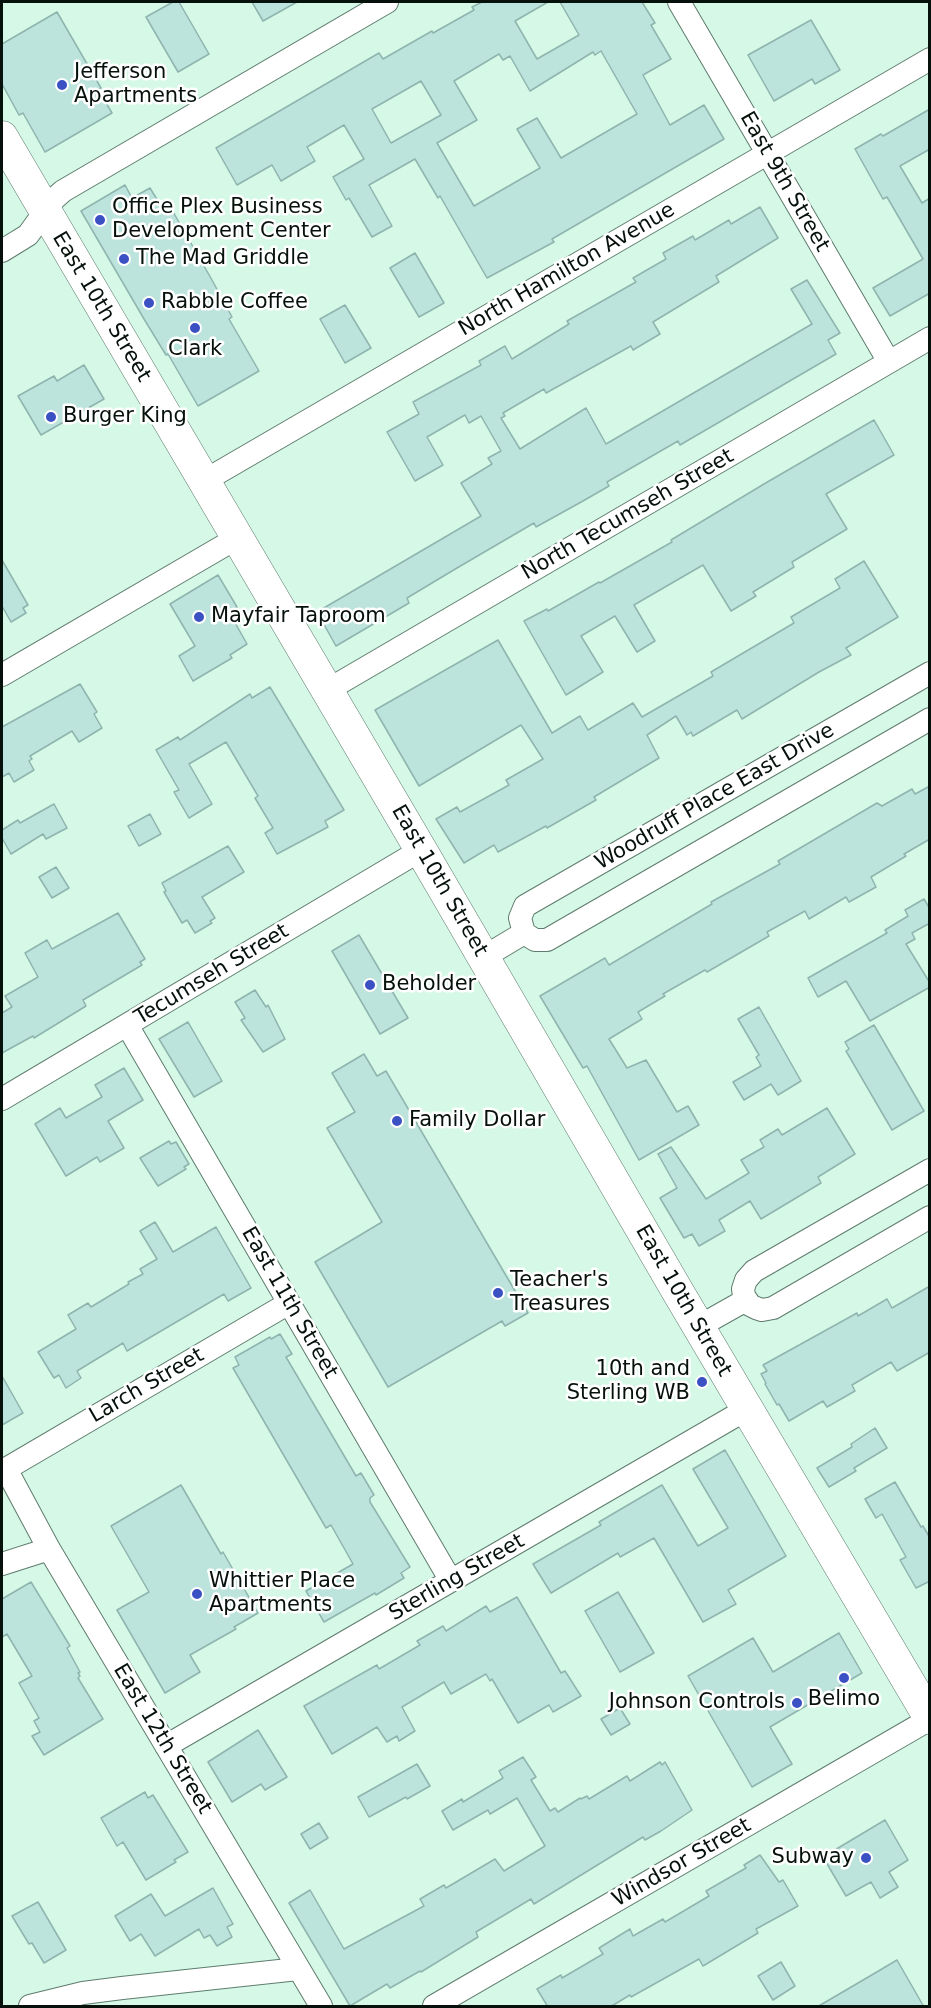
<!DOCTYPE html>
<html>
<head>
<meta charset="utf-8">
<style>
  body { margin:0 }
  #map { position:relative; width:931px; height:2008px; overflow:hidden; background:#d6f8e6; font-family:"DejaVu Sans",sans-serif }
  canvas { display:block }
  .frame { position:absolute; inset:0; border:3px solid #06110b; pointer-events:none }
</style>
</head>
<body>
<div id="map">
<canvas width="931" height="2008"></canvas>
<div class="frame"></div>
</div>
<script>
const g = document.querySelector('canvas').getContext('2d');
g.lineJoin = 'round';
function paint(path, color) {
  g.fillStyle = color;
  g.fill(path, 'evenodd');
}
function toPath(rows) {
  const path = new Path2D();
  for (const r of rows) {
    path.moveTo(r[0], r[1]);
    for (let i = 2; i < r.length; i += 2) path.lineTo(r[i], r[i + 1]);
  }
  return path;
}
function trace(path, color, width, dash) {
  g.strokeStyle = color;
  g.lineWidth = width;
  g.lineCap = dash ? 'butt' : 'round';
  g.setLineDash(dash || []);
  g.stroke(path);
}
function write(font, color, halo, rows, align = 'center') {
  g.font = font + ' "DejaVu Sans",sans-serif';
  g.lineWidth = 5;
  g.setLineDash([]);
  g.textBaseline = 'middle';
  g.strokeStyle = halo;
  g.fillStyle = color;
  for (const [text, x, y, turn = 0] of rows) {
    g.save();
    g.translate(x, y);
    g.rotate((+turn || 0) * Math.PI / 180);
    g.textAlign = isNaN(turn) ? turn : align;
    if (halo) g.strokeText(text, 0, 0);
    g.fillText(text, 0, 0);
    g.restore();
  }
}
const building = toPath([
  [173,2,179,2,209,54,178,72,146,17,173,2],
  [252,2,297,2,263,21,252,2],
  [482,2,548,2,515,21,537,59,579,35,560,2,642,2,655,23,651,25,671,59,643,75,670,125,704,105,724,139,552,239,554,242,487,278,440,196,438,198,415,159,369,185,392,226,372,237,349,198,346,200,333,177,364,159,344,125,307,147,315,161,281,181,272,165,237,185,216,148,379,53,383,59,432,31,433,33,474,10,472,7,482,2],
  [601,51,637,114,561,158,537,118,517,129,540,168,474,206,437,143,477,120,454,81,499,54,503,60,510,56,530,91,593,52,595,55,601,51],
  [421,81,441,115,391,143,372,109,421,81],
  [57,12,101,88,98,89,112,113,45,152,23,113,19,115,2,84,2,44,57,12],
  [811,20,840,70,815,84,812,79,774,101,748,55,811,20],
  [930,109,930,149,900,166,922,203,930,198,930,293,890,316,873,288,923,259,887,197,883,199,855,149,881,134,883,136,930,109],
  [125,185,132,198,150,188,161,206,168,203,212,280,232,317,229,319,259,371,198,406,168,354,166,355,144,319,81,211,125,185],
  [760,207,778,238,716,276,719,282,653,322,660,334,633,350,631,346,546,393,544,389,503,413,505,416,501,418,520,449,586,408,606,444,812,324,791,289,807,280,840,333,828,340,836,354,680,445,678,441,607,482,609,486,583,501,536,527,534,523,457,568,407,598,409,603,336,646,317,612,481,516,461,483,492,464,488,458,501,451,481,416,469,423,465,415,427,437,443,465,415,481,387,432,419,414,413,402,481,365,479,361,505,346,512,359,569,324,567,321,636,282,633,278,666,259,663,253,693,236,695,240,729,220,731,224,760,207],
  [415,253,444,303,419,317,390,268,415,253],
  [345,305,371,348,345,363,320,319,345,305],
  [84,365,104,399,41,435,18,396,54,376,57,381,84,365],
  [874,420,894,455,826,494,847,529,792,562,794,567,753,592,756,596,731,611,703,565,634,605,655,641,637,652,615,616,581,636,603,672,566,695,524,621,547,609,548,611,599,582,600,583,672,542,671,540,764,484,874,420],
  [2,560,28,605,23,608,26,613,11,622,2,606,2,560],
  [864,561,898,617,846,648,851,655,819,672,742,719,737,710,693,736,691,732,687,735,676,716,647,735,659,758,594,797,596,800,547,828,546,826,498,852,494,845,464,863,436,819,457,807,460,812,509,785,506,780,543,759,521,725,419,786,375,710,498,640,552,733,580,716,588,730,633,703,642,717,713,676,711,672,794,623,791,617,840,588,835,579,864,561],
  [218,575,237,607,229,612,247,644,230,655,232,658,193,681,179,656,195,646,170,604,218,575],
  [80,684,97,712,94,714,102,728,79,742,72,731,30,756,32,759,29,761,34,770,14,782,9,773,2,777,2,727,80,684],
  [270,687,344,810,325,821,328,827,277,854,265,833,273,828,255,798,258,796,226,742,189,764,212,804,189,818,174,792,179,790,156,750,178,737,180,740,250,694,252,698,270,687],
  [930,786,930,839,904,854,906,856,871,877,876,887,849,902,846,897,809,919,805,911,767,932,769,936,707,972,705,970,663,994,665,996,638,1012,642,1019,609,1039,627,1068,646,1060,677,1112,688,1106,699,1125,639,1160,587,1066,583,1068,540,996,605,958,609,965,712,904,711,902,780,864,778,861,877,803,882,806,912,789,915,794,930,786],
  [54,804,67,828,46,839,43,834,11,854,2,838,2,830,18,820,20,823,54,804],
  [150,814,161,834,139,846,128,826,150,814],
  [228,846,244,872,202,897,215,918,210,921,212,923,195,933,187,920,182,923,164,892,166,891,162,883,228,846],
  [56,867,69,888,52,898,39,877,56,867],
  [924,899,930,909,930,923,912,933,915,939,906,944,930,983,930,987,870,1021,846,981,818,997,808,978,887,933,885,930,908,916,905,910,924,899],
  [118,913,145,959,140,962,142,965,83,1000,86,1006,34,1038,33,1036,2,1053,2,1013,12,1007,5,996,38,977,25,953,47,940,52,949,118,913],
  [359,935,408,1018,380,1034,332,951,359,935],
  [255,990,266,1007,268,1005,285,1039,263,1052,241,1020,245,1018,235,1002,255,990],
  [759,1007,801,1081,778,1095,771,1084,744,1100,733,1082,761,1066,756,1057,759,1055,738,1019,759,1007],
  [188,1022,222,1081,194,1097,159,1039,188,1022],
  [874,1025,924,1111,892,1130,846,1051,849,1049,845,1042,874,1025],
  [364,1054,377,1076,386,1071,528,1313,505,1326,502,1321,388,1387,315,1262,382,1222,327,1128,355,1112,332,1073,364,1054],
  [124,1068,143,1100,108,1121,124,1148,100,1162,97,1157,66,1176,35,1124,60,1108,66,1118,102,1097,95,1085,124,1068],
  [827,1108,855,1154,818,1177,821,1183,761,1219,750,1201,719,1220,725,1231,699,1246,692,1234,684,1238,660,1198,677,1188,658,1154,671,1147,706,1199,749,1173,741,1160,764,1147,760,1140,778,1129,782,1135,827,1108],
  [169,1141,171,1144,176,1142,189,1164,184,1167,186,1169,158,1186,140,1158,169,1141],
  [155,1222,173,1252,216,1227,251,1288,228,1301,224,1294,127,1351,123,1343,77,1371,81,1378,66,1388,59,1375,54,1378,38,1352,76,1329,68,1315,88,1303,91,1307,129,1284,128,1282,143,1274,140,1269,157,1259,140,1231,155,1222],
  [930,1286,930,1352,897,1371,891,1362,852,1385,855,1391,827,1407,823,1401,789,1421,779,1404,777,1405,765,1384,766,1383,761,1374,767,1371,763,1365,857,1313,858,1316,887,1299,892,1308,930,1286],
  [280,1334,292,1354,286,1357,356,1476,361,1473,374,1495,370,1498,370,1502,410,1567,401,1573,404,1578,376,1595,375,1593,324,1622,306,1591,353,1564,331,1525,326,1528,233,1368,239,1365,235,1357,270,1337,271,1339,280,1334],
  [2,1376,23,1413,2,1425,2,1376],
  [875,1428,887,1448,854,1468,856,1471,829,1487,817,1468,852,1447,851,1444,875,1428],
  [725,1450,786,1556,728,1590,736,1604,703,1622,654,1538,620,1557,618,1553,551,1593,533,1564,601,1525,599,1522,662,1485,698,1546,728,1528,693,1469,725,1450],
  [895,1482,921,1527,923,1526,930,1538,930,1581,916,1588,900,1560,906,1557,882,1514,876,1518,865,1499,895,1482],
  [181,1485,221,1554,223,1552,258,1613,234,1627,236,1629,190,1655,200,1672,165,1693,117,1610,149,1592,111,1526,181,1485],
  [31,1582,70,1646,67,1648,80,1672,78,1673,80,1676,78,1678,103,1719,44,1755,32,1736,40,1732,34,1721,39,1718,19,1683,32,1676,7,1634,2,1637,2,1599,31,1582],
  [618,1592,654,1653,620,1672,585,1611,618,1592],
  [517,1597,561,1673,565,1671,581,1696,553,1712,549,1705,518,1723,492,1679,490,1681,486,1674,451,1694,444,1682,402,1707,415,1731,399,1741,397,1736,387,1742,377,1727,332,1754,304,1706,377,1665,379,1669,420,1645,417,1641,443,1626,446,1631,486,1606,490,1612,517,1597],
  [839,1633,862,1673,770,1727,792,1764,752,1787,688,1676,753,1638,773,1672,839,1633],
  [620,1708,630,1724,611,1735,601,1719,620,1708],
  [258,1730,287,1777,265,1790,261,1784,232,1802,208,1762,258,1730],
  [523,1757,536,1777,531,1780,550,1811,555,1808,558,1812,580,1798,581,1799,587,1796,589,1799,627,1776,630,1781,660,1762,662,1765,665,1762,692,1810,661,1831,645,1840,643,1837,534,1904,531,1899,476,1932,478,1937,421,1972,420,1971,390,1988,387,1984,350,2006,289,1903,310,1890,344,1949,424,1906,420,1899,444,1885,446,1888,495,1859,504,1871,545,1846,517,1798,490,1814,488,1810,453,1830,442,1811,462,1799,463,1802,503,1778,499,1771,523,1757],
  [417,1764,430,1786,407,1799,406,1797,369,1817,358,1797,417,1764],
  [145,1792,148,1798,153,1795,188,1852,174,1860,176,1862,146,1880,123,1842,117,1846,101,1818,145,1792],
  [885,1820,908,1860,889,1872,898,1887,880,1898,871,1882,846,1896,823,1857,885,1820],
  [319,1823,328,1838,310,1849,301,1834,319,1823],
  [760,1855,779,1882,783,1880,798,1906,756,1929,758,1933,703,1966,699,1959,631,1997,630,1995,610,2007,548,2007,537,1989,561,1975,562,1978,603,1954,599,1948,630,1929,633,1936,663,1919,665,1922,709,1896,706,1891,746,1868,744,1865,760,1855],
  [213,1888,233,1924,227,1927,232,1937,217,1946,210,1935,204,1938,199,1929,155,1956,141,1934,130,1941,115,1916,151,1894,165,1916,213,1888],
  [38,1902,66,1950,44,1963,32,1943,29,1944,12,1916,38,1902],
  [897,1960,924,2007,817,2007,870,1976,897,1960],
  [781,1962,795,1986,773,2000,758,1976,781,1962]
]);
paint(building, '#bce3dc');
trace(building, '#8eb4ae', 1.5);
const minor = toPath([
  [679,2,889,362],
  [2,251,28,235,54,199,63,191,387,2],
  [204,481,930,59],
  [930,673,525,906,520,918,524,933,535,940,547,940,930,719],
  [2,675,237,538],
  [326,691,930,338],
  [484,957,524,933],
  [127,1025,451,1581],
  [2,1099,421,850],
  [930,1170,754,1271,746,1280,743,1289,744,1296,750,1305,756,1308,762,1310,773,1308,930,1217],
  [289,1303,6,1469,49,1549,321,2006],
  [698,1327,746,1300],
  [2,1564,49,1549],
  [166,1746,747,1409],
  [30,2006,83,1993,122,1988,298,1969],
  [434,2006,930,1719]
]);
const secondary = toPath([
  [2,137,421,850,678,1292,930,1718]
]);
trace(minor, '#5e7c6e', 24);
trace(secondary, '#5e7c6e', 33);
trace(minor, '#fff', 22);
trace(secondary, '#fff', 32);
for (const [x, y, r, color] of [
  [62,85,6,"#3a50c3"],
  [100,220,6,"#3a50c3"],
  [124,259,6,"#3a50c3"],
  [149,303,6,"#3a50c3"],
  [195,328,6,"#3a50c3"],
  [51,417,6,"#3a50c3"],
  [199,617,6,"#3a50c3"],
  [370,985,6,"#3a50c3"],
  [397,1121,6,"#3a50c3"],
  [498,1293,6,"#3a50c3"],
  [702,1382,6,"#3a50c3"],
  [197,1594,6,"#3a50c3"],
  [844,1678,6,"#3a50c3"],
  [797,1703,6,"#3a50c3"],
  [866,1858,6,"#3a50c3"]
]) {
  const dot = new Path2D();
  dot.arc(x, y, r, 0, 2 * Math.PI);
  g.fillStyle = color;
  g.fill(dot);
  trace(dot, '#fff', 2);
}
write('21px', '#06110b', '#fff', [
  ["Jefferson",74,73],
  ["Apartments",74,97],
  ["Office Plex Business",112,208],
  ["Development Center",112,232],
  ["The Mad Griddle",136,259],
  ["Rabble Coffee",161,303],
  ["Clark",195,350,"center"],
  ["Burger King",63,417],
  ["Mayfair Taproom",211,617],
  ["Beholder",382,985],
  ["Family Dollar",409,1121],
  ["Teacher's",510,1281],
  ["Treasures",510,1305],
  ["10th and",690,1370,"right"],
  ["Sterling WB",690,1394,"right"],
  ["Whittier Place",209,1582],
  ["Apartments",209,1606],
  ["Belimo",844,1700,"center"],
  ["Johnson Controls",785,1703,"right"],
  ["Subway",854,1858,"right"]
], 'left');
write('21px', '#06110b', '#fff', [
  ["East 9th Street",784,182,60],
  ["North Hamilton Avenue",567,270,-30],
  ["East 10th Street",101,307,59],
  ["North Tecumseh Street",628,515,-30],
  ["Woodruff Place East Drive",715,797,-30],
  ["East 10th Street",439,881,60],
  ["Tecumseh Street",212,975,-31],
  ["East 10th Street",683,1301,60],
  ["East 11th Street",289,1303,60],
  ["Larch Street",147,1386,-30],
  ["Sterling Street",457,1578,-30],
  ["East 12th Street",162,1739,59],
  ["Windsor Street",682,1863,-30]
]);
</script>
</body>
</html>
